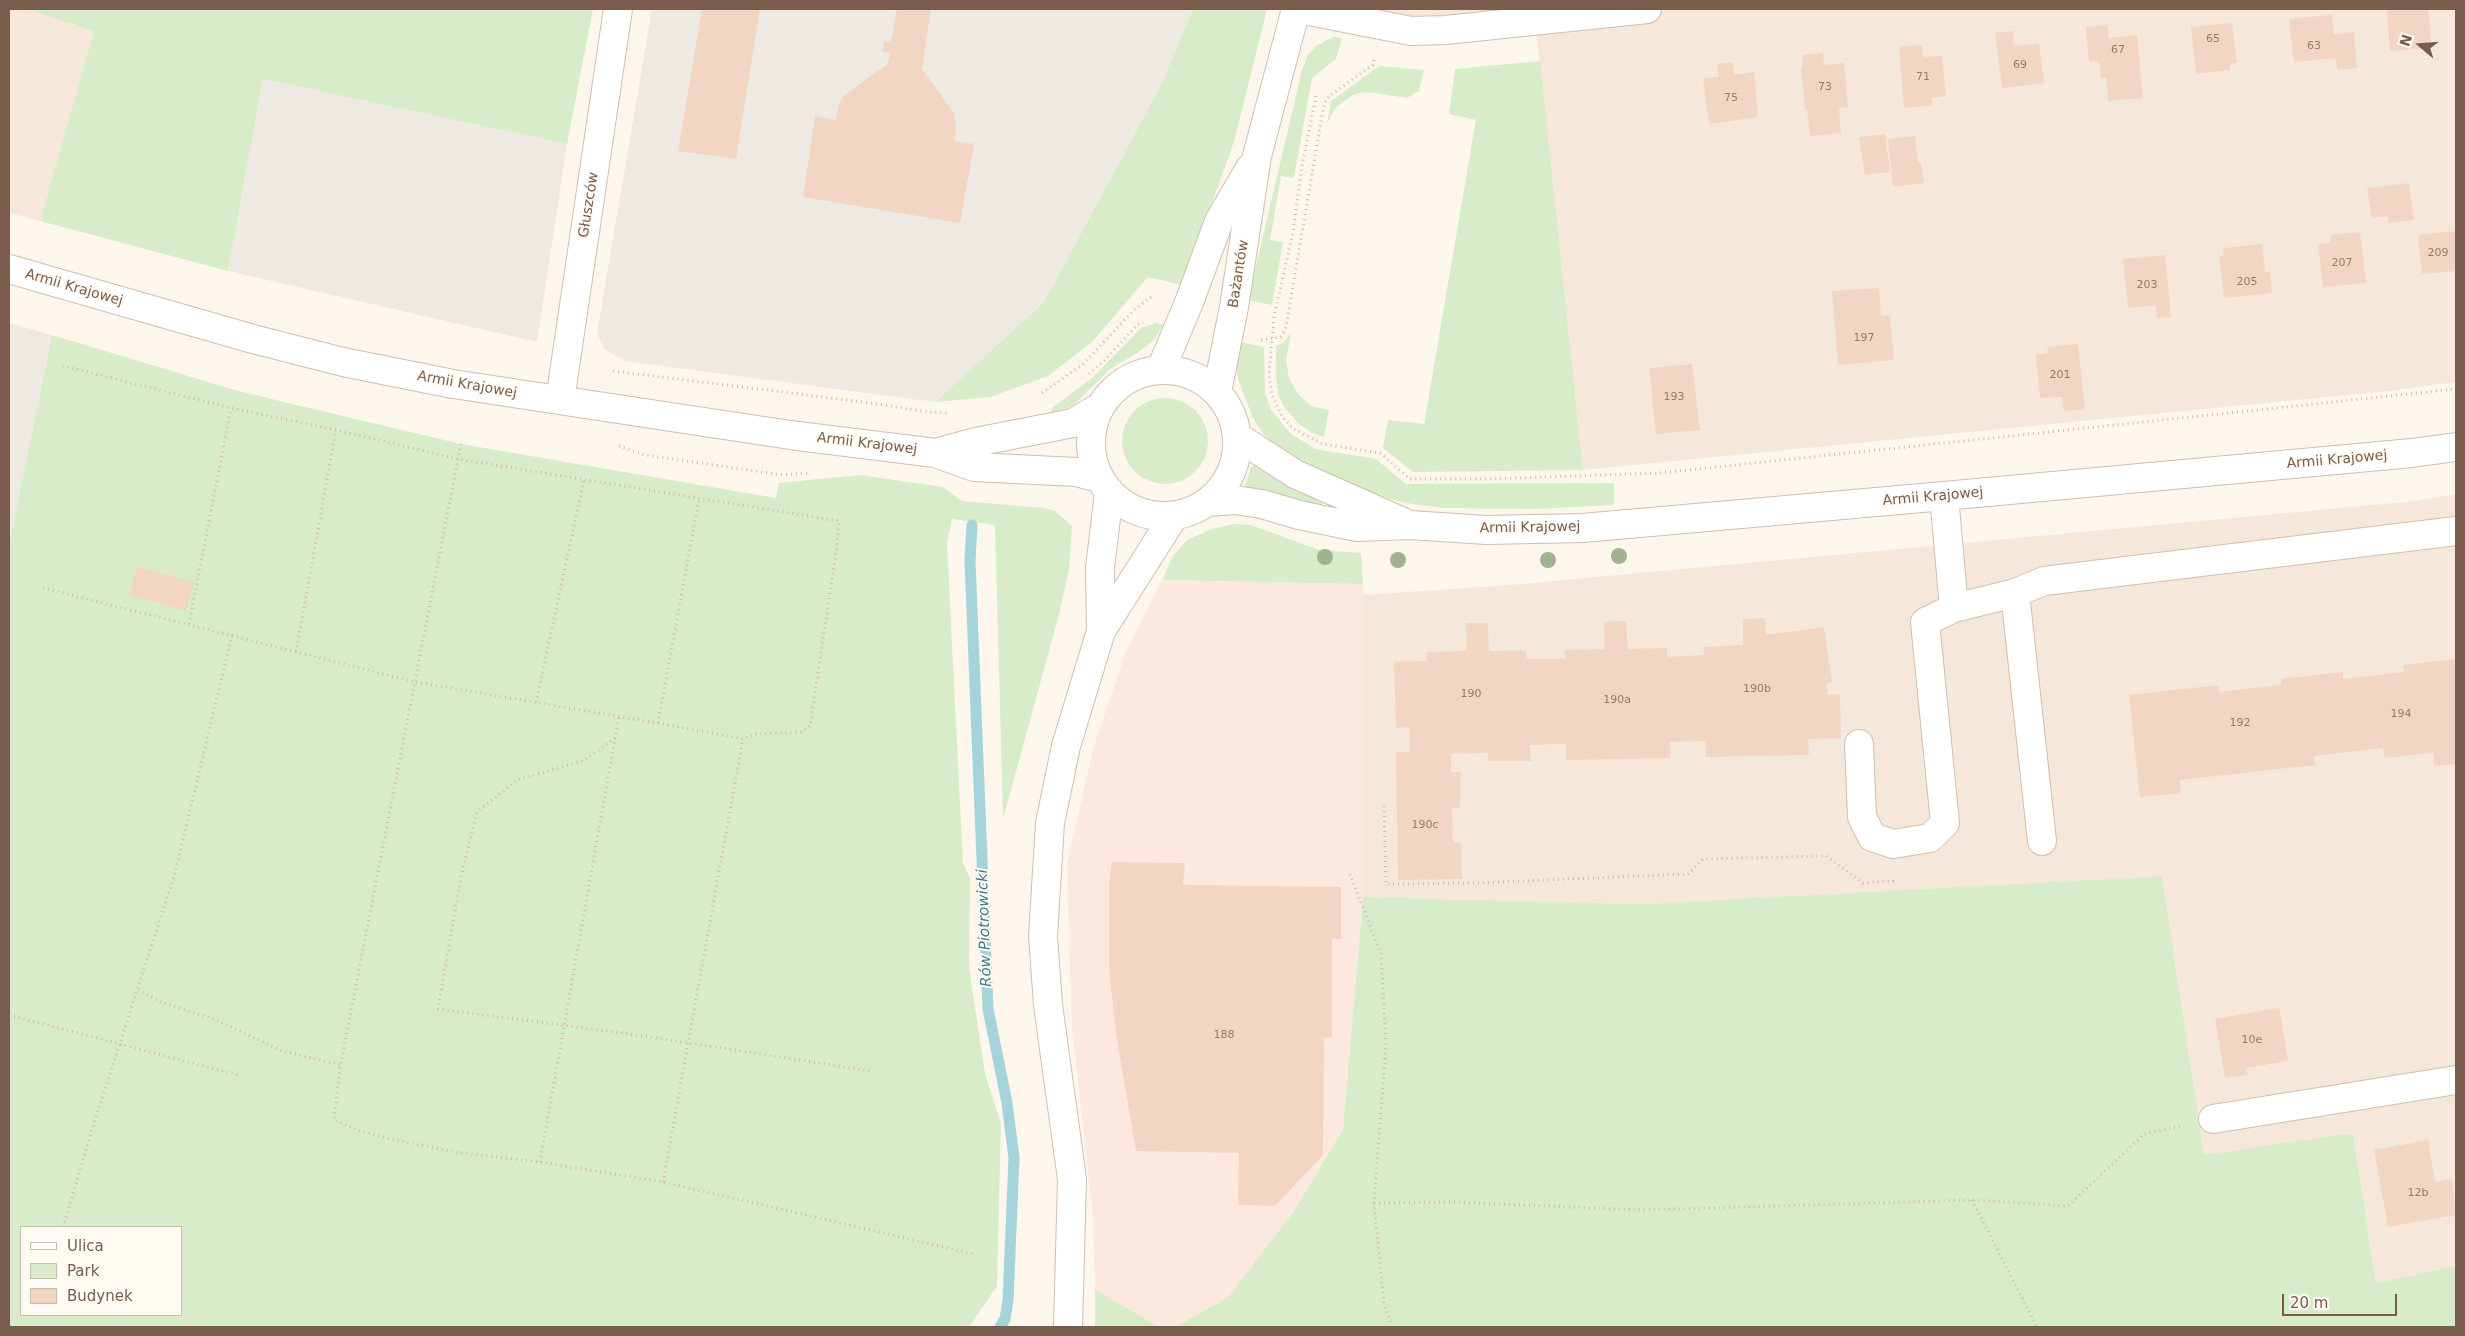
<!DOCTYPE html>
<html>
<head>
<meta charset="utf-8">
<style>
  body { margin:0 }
  #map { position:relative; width:2465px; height:1336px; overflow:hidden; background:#fdf6ec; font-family:"DejaVu Sans",sans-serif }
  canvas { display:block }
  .frame { position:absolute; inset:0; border:10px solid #7a5c4d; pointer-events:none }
  .legend { position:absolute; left:20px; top:1226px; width:162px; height:90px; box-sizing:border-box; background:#fffaf3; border:1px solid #cabbb1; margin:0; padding:6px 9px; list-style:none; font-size:15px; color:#7a5c4d }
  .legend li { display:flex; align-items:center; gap:10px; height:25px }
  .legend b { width:25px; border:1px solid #cabbb1 }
  .north { position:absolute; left:2395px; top:20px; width:50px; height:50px; -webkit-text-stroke:4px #fffaf3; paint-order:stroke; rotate:288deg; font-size:14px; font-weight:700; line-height:20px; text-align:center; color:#7a5c4d }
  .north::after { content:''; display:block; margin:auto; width:18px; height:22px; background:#7a5c4d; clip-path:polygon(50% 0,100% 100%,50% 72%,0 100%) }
  .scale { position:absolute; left:2282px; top:1294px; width:115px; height:22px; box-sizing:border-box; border:2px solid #7a5c4d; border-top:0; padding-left:6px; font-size:15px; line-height:18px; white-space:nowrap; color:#7a5c4d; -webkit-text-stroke:4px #fffaf3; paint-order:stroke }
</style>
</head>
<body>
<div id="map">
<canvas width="2465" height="1336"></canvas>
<div class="frame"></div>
<ul class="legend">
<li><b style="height:6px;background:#fff"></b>Ulica</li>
<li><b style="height:14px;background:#d8ecc9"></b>Park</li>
<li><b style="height:14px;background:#f3d5c3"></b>Budynek</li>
</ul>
<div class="north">N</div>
<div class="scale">20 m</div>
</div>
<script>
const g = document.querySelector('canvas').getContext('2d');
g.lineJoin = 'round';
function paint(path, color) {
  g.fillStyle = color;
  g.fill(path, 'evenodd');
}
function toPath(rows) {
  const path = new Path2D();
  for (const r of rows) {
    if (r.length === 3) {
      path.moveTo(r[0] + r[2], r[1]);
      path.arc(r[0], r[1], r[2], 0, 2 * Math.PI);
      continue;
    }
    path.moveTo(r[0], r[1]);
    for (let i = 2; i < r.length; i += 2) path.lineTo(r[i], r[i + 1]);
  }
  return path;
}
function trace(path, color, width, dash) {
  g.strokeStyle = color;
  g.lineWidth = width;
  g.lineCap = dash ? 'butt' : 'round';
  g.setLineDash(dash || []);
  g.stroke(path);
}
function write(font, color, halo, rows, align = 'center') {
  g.font = font + ' "DejaVu Sans",sans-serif';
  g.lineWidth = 4;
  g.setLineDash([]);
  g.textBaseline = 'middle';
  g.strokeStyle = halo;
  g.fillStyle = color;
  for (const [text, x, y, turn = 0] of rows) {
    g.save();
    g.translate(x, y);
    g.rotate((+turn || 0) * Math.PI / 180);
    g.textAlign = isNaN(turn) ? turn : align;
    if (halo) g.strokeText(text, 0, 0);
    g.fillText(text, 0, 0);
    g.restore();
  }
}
paint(toPath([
  [9,9,26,9,94,31,40,221,9,213],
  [1299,9,2456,9,2456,382,2388,391,1583,470,1535,21,1446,30],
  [2456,494,2456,1266,2376,1283,2353,1133,2204,1156,2162,876,1641,904,1363,897,1363,595,1510,585,2416,501]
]), '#f5e8da');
paint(toPath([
  [1162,580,1363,584,1363,897,1343,1129,1294,1211,1229,1296,1176,1327,1159,1327,1095,1289,1093,1216,1072,1026,1067,864,1093,749,1124,657]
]), '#fde8e0');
paint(toPath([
  [652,9,1193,9,1161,85,1044,302,935,402,624,361,604,349,597,333],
  [263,79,567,144,537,342,228,271],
  [9,323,52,335,9,544]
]), '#efe9e4');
paint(toPath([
  [26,9,593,9,567,144,263,79,228,271,40,221,94,31],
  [1193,9,1267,9,1234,142,1182,285,1148,277,1092,342,1048,376,991,397,935,402,1044,302,1161,85],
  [1334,37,1342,38,1336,59,1312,78,1294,178,1281,176,1270,240,1283,242,1272,305,1248,300,1302,70,1308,55,1317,45],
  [1540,61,1583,470,1413,472,1383,448,1388,420,1424,424,1476,120,1449,114,1455,69],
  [1379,66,1424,70,1419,91,1407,98,1375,93,1363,92,1353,95,1336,107,1327,123,1331,101],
  [1156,323,1164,325,1154,340,1137,353,1110,369,1074,405,1051,415,1052,408,1092,378,1141,328],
  [1291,332,1286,360,1289,378,1298,394,1311,406,1329,410,1324,437,1312,433,1297,422,1285,408,1278,394,1276,374,1276,346,1284,342],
  [52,335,238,391,461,444,776,498,779,483,860,475,943,487,962,501,1044,508,1055,511,1072,526,1069,570,1057,622,1003,819,995,525,952,519,947,542,963,863,970,878,969,967,985,1074,1001,1123,997,1286,969,1327,9,1327,9,544],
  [21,1227,181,1227,181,1315,21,1315],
  [1240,342,1264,347,1265,393,1271,410,1291,434,1315,449,1376,459,1406,484,1614,483,1614,505,1536,509,1441,508,1406,503,1367,493,1299,463,1280,450,1264,435,1253,418,1239,382,1236,367],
  [1165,441,43],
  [1258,464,1323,501,1322,505,1248,488,1245,486,1251,467],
  [1234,524,1251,525,1319,550,1361,553,1363,584,1162,580,1173,556,1187,540,1212,529],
  [2162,876,2204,1155,2353,1133,2376,1283,2456,1266,2456,1327,1176,1327,1229,1296,1294,1211,1343,1129,1363,897,1641,904],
  [1095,1289,1105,1295,1159,1327,1095,1327]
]), '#d8ecc9');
trace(toPath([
  [972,525,970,561,988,1009,1007,1103,1014,1158,1008,1300,1005,1319,1000,1327]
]), '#a5d3da', 11);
paint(toPath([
  [702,9,760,9,736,159,678,151],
  [897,9,931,9,922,69,954,113,956,130,954,141,974,144,960,223,803,197,815,116,836,120,839,103,844,95,888,64,890,52,882,51,884,41,891,42],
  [2428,9,2432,48,2390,51,2387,10],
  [2332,15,2334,34,2354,32,2357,68,2337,70,2336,58,2294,62,2289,19],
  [2232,23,2237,63,2230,64,2230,70,2196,74,2191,27],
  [2108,25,2109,38,2137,35,2143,98,2108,101,2106,78,2101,79,2099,61,2089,62,2086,27],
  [2013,31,2015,46,2039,43,2044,83,2002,88,1995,33],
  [1922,45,1923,57,1942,56,1946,96,1932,98,1933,105,1904,108,1899,47],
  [1823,53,1824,65,1844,63,1848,107,1839,108,1841,133,1810,136,1807,110,1805,111,1801,67,1803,67,1802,55],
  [1733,62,1734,75,1754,72,1758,117,1709,124,1703,78,1719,77,1717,64],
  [1885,134,1890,172,1865,175,1859,137],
  [1915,136,1918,163,1921,163,1924,183,1893,187,1888,139],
  [2409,183,2414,220,2388,223,2388,216,2372,218,2367,188],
  [2456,231,2456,271,2422,274,2418,235],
  [2360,232,2366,283,2323,287,2318,244,2331,243,2330,235],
  [2262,244,2265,272,2270,272,2272,293,2224,298,2219,256,2224,256,2223,248],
  [2165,255,2171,317,2157,318,2156,305,2128,308,2123,259],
  [1879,288,1881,316,1890,315,1894,360,1838,365,1832,291],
  [2078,344,2085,409,2064,411,2062,397,2040,398,2036,355,2048,353,2047,347],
  [1692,364,1700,430,1656,434,1649,368],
  [137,567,194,582,186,611,129,595],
  [1765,618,1766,635,1824,627,1832,682,1826,684,1828,695,1840,694,1841,738,1808,739,1809,755,1706,757,1706,741,1670,742,1670,758,1566,760,1566,744,1530,745,1531,761,1488,761,1488,753,1451,754,1451,772,1461,772,1460,808,1452,808,1453,843,1461,842,1462,879,1398,880,1396,752,1410,752,1409,727,1396,728,1394,662,1427,661,1427,652,1467,651,1466,623,1488,623,1489,651,1526,650,1527,659,1565,659,1565,650,1605,649,1604,622,1626,621,1628,649,1667,648,1667,657,1704,655,1703,647,1743,645,1743,619],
  [2456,659,2456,764,2434,766,2433,753,2384,758,2383,748,2314,756,2315,765,2180,780,2181,793,2140,797,2129,695,2219,685,2219,692,2281,685,2281,679,2343,672,2343,679,2404,672,2403,665],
  [1112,862,1185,863,1183,885,1341,887,1341,939,1332,939,1332,1037,1324,1038,1323,1155,1275,1206,1238,1205,1239,1153,1136,1151,1116,1034,1109,969,1109,883],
  [2279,1008,2288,1061,2246,1068,2247,1075,2225,1078,2215,1019],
  [2428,1140,2435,1182,2452,1179,2456,1215,2388,1227,2374,1150]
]), '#f3d5c3');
const minor = toPath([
  [1299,9,1411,31,1446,30,1647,9],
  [9,269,253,339,343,362,453,384,790,435,935,453,974,467,1076,472,1099,478],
  [1161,369,1190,300,1219,221,1250,168],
  [1164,443,73],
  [1217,392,1234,307,1257,156,1296,9],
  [560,400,618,9],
  [1238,437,1295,474,1403,522],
  [935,453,976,442,1073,423,1098,408],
  [1944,496,1954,608],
  [1208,502,1235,500,1262,504,1299,515,1357,527,1410,525,1486,530,1583,528,1944,496,2412,453,2456,447],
  [1101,631,1100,568,1109,493],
  [1859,744,1862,817,1872,837,1893,844,1930,838,1945,823,1925,622,1954,608,2015,593],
  [2042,841,2015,593,2044,581,2456,531],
  [2213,1119,2456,1080],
  [1068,1327,1072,1179,1048,1005,1043,936,1050,823,1066,746,1101,631,1174,516]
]);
trace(minor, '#d1beb0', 30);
trace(toPath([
  [1316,96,1302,166,1293,232,1274,316,1269,375,1272,395,1282,416,1292,428,1323,444,1380,453,1410,479,1487,479,1659,473,2456,389],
  [1261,340,1281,337,1286,327,1324,104,1329,96,1373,65,1374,59],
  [613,371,864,402,928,412,947,413],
  [1089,374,1104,361,1137,325,1143,322],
  [1042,393,1083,364,1135,309,1154,295],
  [461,444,340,1068,334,1120,358,1130,390,1139,461,1153,540,1162,663,1182,974,1254],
  [619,446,645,455,783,475,807,473],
  [43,588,415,682,658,723,743,739,755,734,801,732,810,726,837,546,839,521,458,459,336,430,231,408,60,365],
  [189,624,231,408],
  [296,652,336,430],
  [536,702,584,480],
  [658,723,699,499],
  [615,738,585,760,517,780,477,812,461,877,438,1009,630,1034,871,1071],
  [1384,806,1386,884,1475,883,1688,874,1703,859,1826,856,1863,883,1893,881,1893,878],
  [1350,874,1381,954,1386,1046,1374,1203,1384,1304,1392,1327],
  [138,990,161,1002,216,1020,282,1051,341,1065],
  [9,1015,238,1075],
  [540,1162,619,716],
  [663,1182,743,739],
  [1972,1200,2037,1327],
  [1374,1203,1454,1202,1642,1210,1972,1200,2068,1206,2144,1134,2181,1126],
  [63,1227,95,1120,175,873,232,635]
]), '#d9b8a5', 3, [1, 4]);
trace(minor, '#fff', 28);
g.fillStyle = '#a0b28e';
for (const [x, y] of [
  [1619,556],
  [1325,557],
  [1398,560],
  [1548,560]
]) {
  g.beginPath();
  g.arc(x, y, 8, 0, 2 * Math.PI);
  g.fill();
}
write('11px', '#987a6a', null, [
  ["65",2213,39],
  ["63",2314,46],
  ["67",2118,50],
  ["69",2020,65],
  ["71",1923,77],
  ["73",1825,87],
  ["75",1731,98],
  ["209",2438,253],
  ["207",2342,263],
  ["205",2247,282],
  ["203",2147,285],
  ["197",1864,338],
  ["201",2060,375],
  ["193",1674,397],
  ["190b",1757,689],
  ["190",1471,694],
  ["190a",1617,700],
  ["194",2401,714],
  ["192",2240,723],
  ["190c",1425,825],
  ["188",1224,1035],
  ["10e",2252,1040],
  ["12b",2418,1193]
]);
write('14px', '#7a5c4d', '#fffaf3', [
  ["Głuszców",589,205,-81],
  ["Bażantów",1239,274,-81],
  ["Armii Krajowej",74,288,16],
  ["Armii Krajowej",467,385,10],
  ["Armii Krajowej",867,444,7],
  ["Armii Krajowej",2337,460,-5],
  ["Armii Krajowej",1933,497,-5],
  ["Armii Krajowej",1530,528,-1]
]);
write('italic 15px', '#437c86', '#fffaf3', [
  ["Rów Piotrowicki",985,928,-92]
]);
</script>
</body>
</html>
